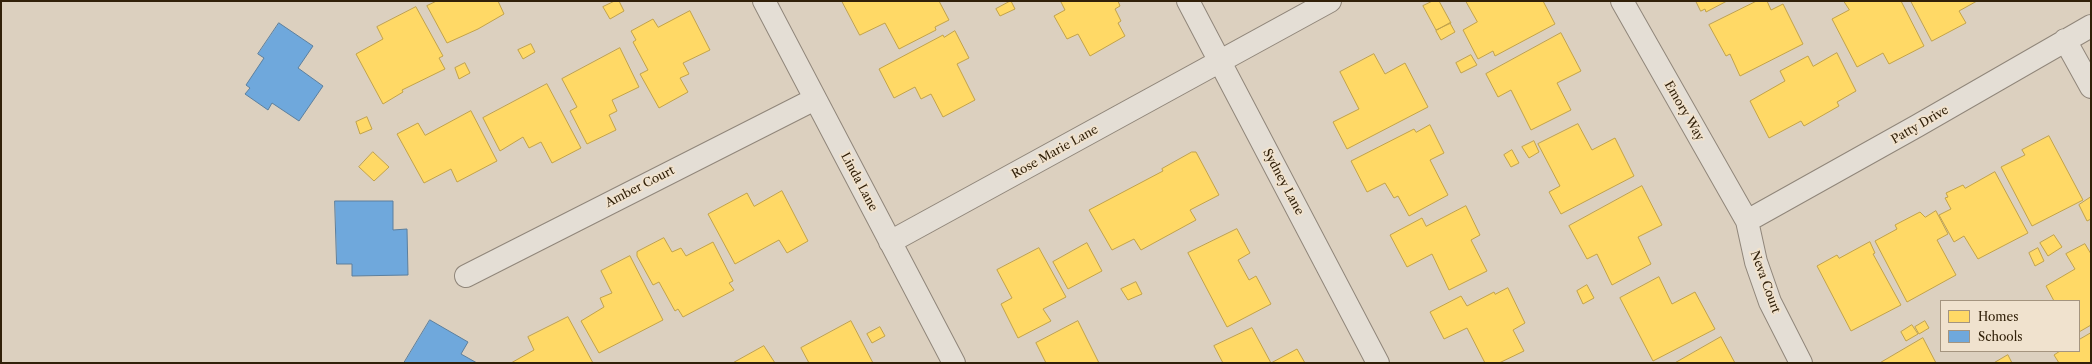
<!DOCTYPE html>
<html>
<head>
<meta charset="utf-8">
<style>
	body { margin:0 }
	#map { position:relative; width:2092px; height:364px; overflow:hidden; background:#dcd0bf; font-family:"Libre Caslon Text",serif }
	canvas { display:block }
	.frame { position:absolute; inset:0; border:2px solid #312009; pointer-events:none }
	.legend { position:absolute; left:1940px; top:300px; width:140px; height:52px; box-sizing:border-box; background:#f0e2ce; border:1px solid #a4947f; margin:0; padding:5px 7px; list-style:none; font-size:12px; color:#312009 }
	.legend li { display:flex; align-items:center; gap:8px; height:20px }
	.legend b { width:20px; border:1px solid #a4947f }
</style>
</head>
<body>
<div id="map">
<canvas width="2092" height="364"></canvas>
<div class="frame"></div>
<ul class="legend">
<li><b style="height:11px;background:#ffd966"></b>Homes</li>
<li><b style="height:11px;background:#6fa8dc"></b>Schools</li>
</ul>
</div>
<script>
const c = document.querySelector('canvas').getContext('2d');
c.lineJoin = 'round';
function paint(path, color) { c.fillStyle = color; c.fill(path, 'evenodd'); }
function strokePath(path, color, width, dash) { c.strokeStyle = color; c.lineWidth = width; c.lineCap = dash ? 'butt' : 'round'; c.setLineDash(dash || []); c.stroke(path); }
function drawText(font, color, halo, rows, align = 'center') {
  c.font = font + ' "Libre Caslon Text",serif'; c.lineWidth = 4; c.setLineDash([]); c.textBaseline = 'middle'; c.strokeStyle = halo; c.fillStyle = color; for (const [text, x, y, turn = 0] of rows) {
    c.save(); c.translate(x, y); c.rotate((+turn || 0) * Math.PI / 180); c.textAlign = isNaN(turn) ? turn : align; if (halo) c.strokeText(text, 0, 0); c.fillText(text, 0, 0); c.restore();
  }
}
const homes = new Path2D(`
	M437,1H498L504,14L478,29L447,43L427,6Z
	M615,1H619L624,11L610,19L603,7Z
	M842,1H939L949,20L935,27L936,30L899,49L885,23L860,35Z
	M1011,1L1015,9L1000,16L996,9Z
	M1062,1H1118L1120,6L1115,9L1121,21L1118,23L1125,36L1090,56L1078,34L1067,39L1054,16L1065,10L1061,2Z
	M1433,1H1439L1451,23L1436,30L1423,6Z
	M1466,1H1543L1555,24L1495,56L1493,51L1478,59L1463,30L1477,22Z
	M1696,1H1727L1706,12L1705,9L1701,11Z
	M1757,1H1767L1771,10L1783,4L1803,44L1740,76L1730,54L1726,56L1709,25Z
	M1844,1H1901L1924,46L1889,64L1883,53L1857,67L1832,19L1849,10Z
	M1911,1H1977L1959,11L1966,23L1932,41Z
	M416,7L443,56L439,58L445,69L402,90L403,92L383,104L356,54L383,39L377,27Z
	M690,11L710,50L683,63L689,74L680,78L688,92L659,108L640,74L648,70L633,42L636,40L631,31L653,19L658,27Z
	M1450,23L1455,32L1441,40L1436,31Z
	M955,31L969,58L957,64L975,100L943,117L931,94L921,99L915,87L894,98L879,69L943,35L944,37Z
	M1561,33L1581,71L1557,83L1571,110L1531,130L1511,90L1498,97L1486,74Z
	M531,44L535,52L523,59L518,50Z
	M620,48L639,87L612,100L617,111L609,115L616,130L587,144L570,111L577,107L562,79Z
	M1837,53L1856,91L1837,102L1839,106L1804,126L1801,121L1769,138L1750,101L1785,81L1780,71L1808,56L1813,66Z
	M1374,54L1385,74L1405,63L1428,107L1347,149L1333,122L1359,109L1340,72Z
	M1471,55L1477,65L1461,73L1456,63Z
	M465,63L470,73L459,79L455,68Z
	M547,84L581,148L552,163L541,142L529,148L523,137L500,151L483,118Z
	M471,111L497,161L457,182L451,169L424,183L397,134L418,123L425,135Z
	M367,117L372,129L360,134L356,122Z
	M1578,124L1592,150L1615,138L1634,176L1561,214L1549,192L1560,186L1538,144Z
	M1430,125L1444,153L1430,160L1448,195L1409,216L1398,196L1394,198L1385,183L1367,192L1351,161L1414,129L1416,132Z
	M2049,136L2083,200L2032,226L2001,167L2025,155L2022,150Z
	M1534,141L1539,152L1529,158L1522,147Z
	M1512,150L1519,163L1511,167L1504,155Z
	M373,152L389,167L374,181L359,167Z
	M1192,152H1196L1219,195L1190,210L1196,220L1141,250L1134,239L1112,250L1089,210L1163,171L1162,169Z
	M1995,172L2028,233L1978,259L1964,236L1954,242L1939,215L1951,209L1945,198L1948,197L1946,193L1963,185L1965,188Z
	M1642,186L1662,225L1638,237L1651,264L1612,285L1597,254L1587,259L1569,226Z
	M782,191L808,241L787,253L779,240L735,264L708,214L747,193L754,206Z
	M2091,197V219L2087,221L2079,205Z
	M1466,206L1480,235L1471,240L1487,271L1449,290L1432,254L1407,267L1390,235L1422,218L1426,226Z
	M1936,211L1948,234L1937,240L1956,275L1907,302L1875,241L1897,229L1895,225L1920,212L1925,217Z
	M1237,229L1250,253L1238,260L1249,280L1256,276L1271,304L1227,327L1188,253Z
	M2054,235L2062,247L2048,256L2040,243Z
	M664,238L672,252L681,248L686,256L713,242L733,281L729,283L734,290L683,317L678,309L675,311L659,282L653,285L637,256V252Z
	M1870,242L1875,253L1873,254L1901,305L1851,331L1817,266L1837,255L1839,258Z
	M1087,243L1102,271L1068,289L1053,262Z
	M2085,244L2091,254V325L2079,332V301H2054L2046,286L2075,269L2066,254Z
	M1039,248L1066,297L1043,309L1051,321L1018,338L1001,304L1012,298L997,270Z
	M2038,248L2044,261L2035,266L2029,253Z
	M630,256L663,320L599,353L581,321L604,307L600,298L612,293L601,271Z
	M1659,277L1672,304L1695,292L1715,329L1653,361L1620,298Z
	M1136,282L1142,294L1128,300L1121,289Z
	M1587,285L1594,298L1583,304L1577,291Z
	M1508,288L1525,323L1513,330L1524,351L1499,363H1485L1467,328L1444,339L1430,312L1461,296L1467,306L1494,292L1495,294Z
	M568,317L593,363H511L534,350L528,337Z
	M851,321L873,363H809L801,348Z
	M1078,321L1099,363H1046L1036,343Z
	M1925,321L1929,328L1919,334L1915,327Z
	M1912,325L1918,334L1906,341L1901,332Z
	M880,327L885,336L872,343L867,334Z
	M1252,328L1271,363L1297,349L1305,363H1223L1214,346Z
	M2091,333V363H2059L2054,355L2060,351H2079V340Z
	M1721,337L1735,363H1675Z
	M1923,338L1936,363H1880Z
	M764,346L775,363H733Z
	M2008,355L2012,363H1994Z`);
paint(homes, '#ffd966');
strokePath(homes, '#c1a24a', 1);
const schools = new Path2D(`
	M279,23L313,46L298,68L323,86L299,121L272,103L268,110L245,94L250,88L246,85L264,58L258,54Z
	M335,201H393V230L407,229L408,275L352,276V264H337Z
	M430,320L468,342L461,354L477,363H404Z`);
paint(schools, '#6fa8dc');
strokePath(schools, '#5c7f9d', 1);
const minor = new Path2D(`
	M764,1L954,363
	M1188,1L1378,363
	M1622,1L1747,221L1756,262L1770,302L1801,363
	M2065,40L2091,87
	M1747,221L1917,126L2091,26
	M890,242L1330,1
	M466,276L815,99`);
strokePath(minor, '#90867a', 24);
strokePath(minor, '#e4ded5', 22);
drawText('12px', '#312009', '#f0e2ce', [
	["Emory Way",1684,111,60],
	["Patty Drive",1920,125,-30],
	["Rose Marie Lane",1055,152,-29],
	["Linda Lane",859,182,62],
	["Sydney Lane",1283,182,62],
	["Amber Court",640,187,-27],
	["Neva Court",1765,282,70]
]);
</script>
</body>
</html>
